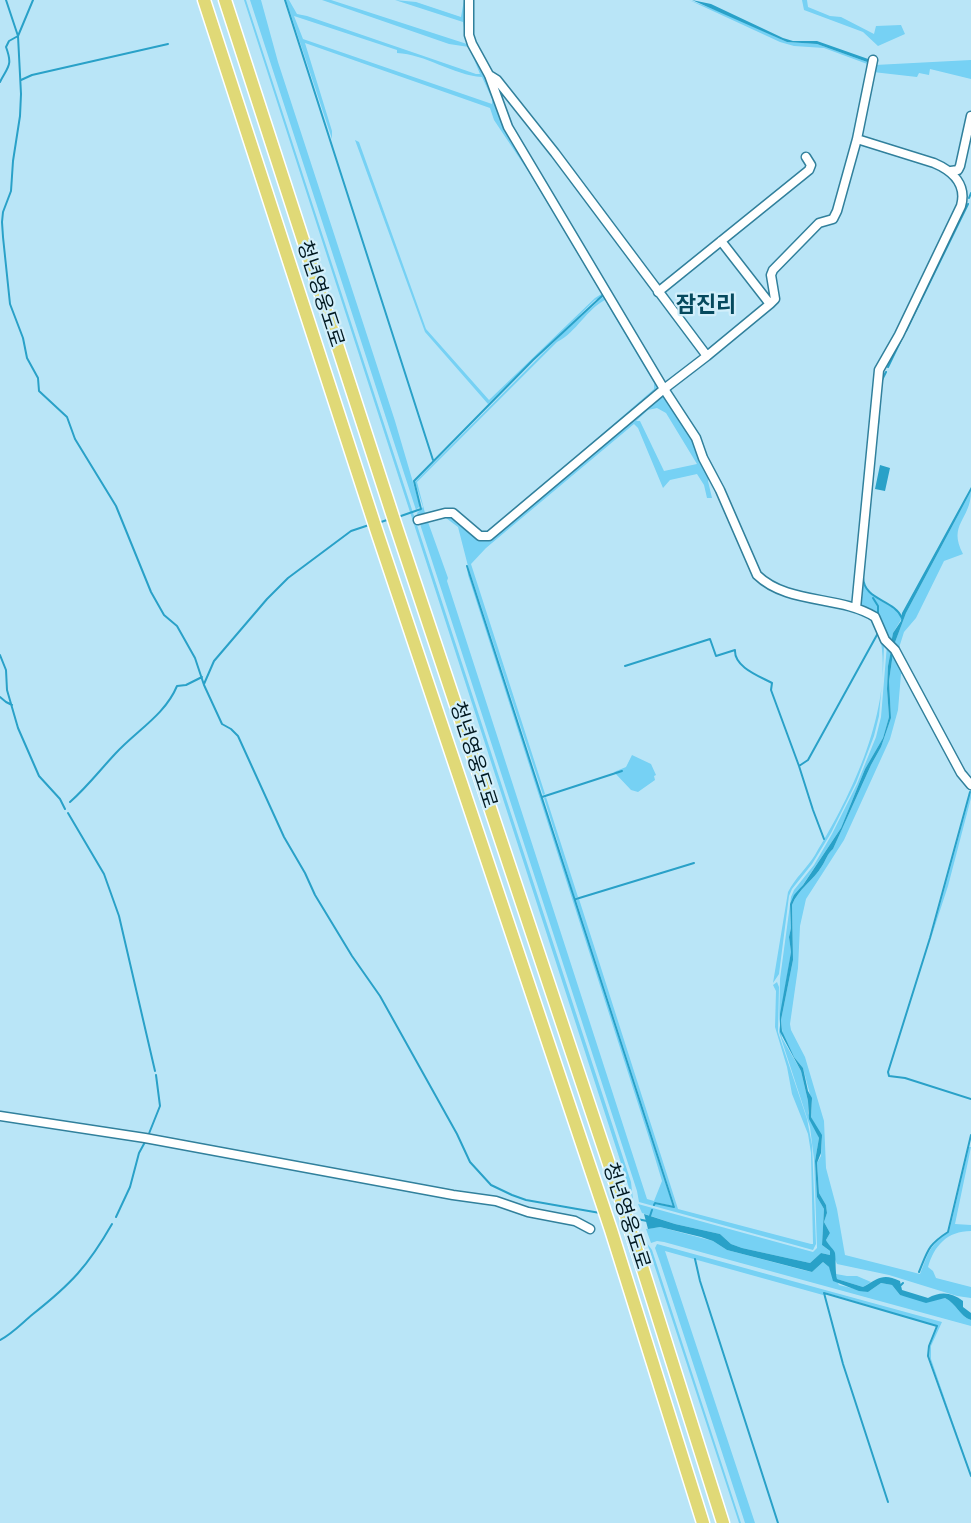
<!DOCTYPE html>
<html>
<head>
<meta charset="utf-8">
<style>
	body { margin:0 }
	canvas { display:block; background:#b9e5f7 }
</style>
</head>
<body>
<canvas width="971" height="1523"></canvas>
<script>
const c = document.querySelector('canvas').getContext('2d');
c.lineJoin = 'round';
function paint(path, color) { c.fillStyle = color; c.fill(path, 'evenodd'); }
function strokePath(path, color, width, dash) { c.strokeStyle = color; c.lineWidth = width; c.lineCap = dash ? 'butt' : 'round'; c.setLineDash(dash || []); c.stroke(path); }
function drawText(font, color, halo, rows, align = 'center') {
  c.font = font + ' "Zilla Slab","Noto Sans KR",serif'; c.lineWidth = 4.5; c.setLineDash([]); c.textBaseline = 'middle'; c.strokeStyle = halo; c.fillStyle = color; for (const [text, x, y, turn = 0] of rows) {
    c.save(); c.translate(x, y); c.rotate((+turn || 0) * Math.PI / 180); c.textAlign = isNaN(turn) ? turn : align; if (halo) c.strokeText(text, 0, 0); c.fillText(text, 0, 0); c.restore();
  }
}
paint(new Path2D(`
	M244,0H246L631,1182L633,1200Z
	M250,0H261L278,62L395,421L420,506L416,510Z
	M286,0H289L297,14L307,16L476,74H480L469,47L449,44L322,0H331L467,44L463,22L395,0L416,2L461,17L464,0H467V29L495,97L601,289L600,291L530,174L494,120L490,108L305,43L332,131V139ZM294,16L397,50V53C425,54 453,75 482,77L492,99V104L303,39Z
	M689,0L724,13L787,42L817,44L870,63V65L824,48L794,46L780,42Z
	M802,0H807L808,7L830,16L841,17L874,34L876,26L901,25L905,34L878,46L863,32L804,10Z
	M971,60V79L930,69L929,75L919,73L917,77L873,72L875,65Z
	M355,140L359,142L426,329L489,400L595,298L603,293L658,385L657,392L654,396L490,533C473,536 465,517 450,511L419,519L417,513L423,507L415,482L562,334L603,297L595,300L488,404L425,332ZM607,299V304L654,383V389L490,531H479C457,512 456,507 425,513L417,482L557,342C577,332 586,309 607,299Z
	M884,371L879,387L880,404L862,580C870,604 892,599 902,618L893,633L891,643L877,616L857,606L878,398L881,374Z
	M662,395C685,411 699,450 710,475L708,481L712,498H707L704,485L697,474L670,480L663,488L638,428L634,424L486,548L471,564L545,794L543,795L468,566L458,527L446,518L428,522L448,578L447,581L647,1199L654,1201L662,1181L649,1138L468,575L467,566L673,1206L655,1202L653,1206L655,1203L675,1207L576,900L579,899L678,1209L811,1244H813L811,1153L808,1134L792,1094L787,1067L775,1027L776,991L773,985L777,982L779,987L778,1032L807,1119L812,1145L816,1244L813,1250L639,1202L637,1191L419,521L450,515L483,540ZM657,408L666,413L697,464L664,471L640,421H636L648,410Z
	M971,491C971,520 947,524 963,554L944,561L916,618L904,632L898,651L894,645L906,613Z
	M880,636L884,647L883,670L879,716L874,736L856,783L831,833L812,864L792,889L789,896L779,974L773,983L788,892C795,878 807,868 815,855C852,795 894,708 880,636Z
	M887,645L891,650L888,666L887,689L889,717L883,738L865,769L841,828L790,904L791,928L789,937L791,952L779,1025L782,1038L801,1071L808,1101V1113L819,1138L815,1161L817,1197L824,1209L822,1245L831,1252L830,1255L821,1253L810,1263L742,1248L731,1244L720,1234L675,1224L642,1213L638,1204L813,1252L817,1248L814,1159L810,1127L779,1032L780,979L791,897L794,890L814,865L832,834L857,784L876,737L881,717Z
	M893,653L959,774L971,789V798L948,886L931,938L971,792L957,775L903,674H901L898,710L890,739L844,840L806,899L800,926L798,968L790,1024L791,1030L805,1057L824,1121L826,1168L837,1209L845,1255L920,1274C929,1251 929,1246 949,1232L969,1147H971L955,1224L971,1225V1231C947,1231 934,1246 928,1267L933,1271L936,1278L971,1287V1298L957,1296L889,1275L837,1264L826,1240L830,1233L824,1222L827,1213L826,1205L819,1193L817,1163L821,1156L822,1139L811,1117L812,1102L803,1068L794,1057L783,1037L781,1020L793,960L792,905C798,889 814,880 822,866C826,860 827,854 833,849L871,765L881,747L891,718L889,681Z
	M632,755L651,764L656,775L654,776L655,780L638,792L631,790L614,772L626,767Z
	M546,797L578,897L575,898L544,798Z
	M660,1227L713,1241L727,1250L803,1270L812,1272L823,1262L829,1267L839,1285L868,1292L881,1283L892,1285L900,1295L930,1300L945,1298C957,1304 959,1316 971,1320V1326L664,1242L657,1241L651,1243L646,1229Z
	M647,1243L652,1250L741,1523H739Z
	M657,1244L942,1322L931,1346V1359L971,1475L929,1356L930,1346L937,1326L824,1292L823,1295L665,1251L755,1523H745L660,1262L655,1248Z
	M836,1274L847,1276H857L871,1282L863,1287L837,1279Z`), '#76d1f4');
paint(new Path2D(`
	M692,0L711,4L783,38L793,41H817L871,60L870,63L817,44L787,42Z
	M880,465L890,468L885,491L875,489Z
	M971,487V491L906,613L894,645L891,643L893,633L901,621L902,613Z
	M891,650L893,653L889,681L891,718L881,747L871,765L833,849C827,854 826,860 822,866C814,880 798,889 792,905L793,960L781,1020L782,1031L794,1057L803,1068L808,1091L812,1098L811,1117L822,1135L821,1153L817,1163L819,1193L826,1205L827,1213L824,1222L830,1233L826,1240C828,1245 834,1249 835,1253C836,1261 835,1270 837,1279L863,1287C879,1278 883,1273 900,1281L902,1290L928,1298C940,1291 952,1292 963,1301V1307L971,1313V1320C959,1316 957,1304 945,1298L926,1303L900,1295L892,1285L881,1283L868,1292L859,1291L833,1281L829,1267L823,1262L812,1272L727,1250L713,1241L701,1237L660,1227L648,1229L644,1214L675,1224L720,1234L731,1244L742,1248L810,1263L821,1253L830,1255V1251L822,1245L824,1209L817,1197L815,1161L819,1138L809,1119L808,1101L801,1071L780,1032V1014L791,952L789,937L791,928L790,904L794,895L803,885L841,828L865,769L883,738L889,717L887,689L888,666Z`), '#29a1c8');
strokePath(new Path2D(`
	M6,0L18,36L21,94L20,116L13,161L11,191L3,212L2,222L3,237L10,304L23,338L27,358L38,378L39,391L67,417L75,439L116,506L151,592L164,615L177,626L195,658L204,685L222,724L231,729L238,736L284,837L305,873L315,895L352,956L380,996L457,1134L470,1162L491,1185L512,1195L526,1200L600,1213
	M285,0L433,460
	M21,80L32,75L168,44
	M0,82C8,66 13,66 6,47L9,41L18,36L33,0
	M969,198L971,193
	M906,331L968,204
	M888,367L903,336
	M882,380L886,372
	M878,425L880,398
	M398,517L421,509L414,481L533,360L602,296
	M378,523L390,519
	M467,566L674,1207L655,1203L654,1205
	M863,577C864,601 894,599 902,618
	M873,598L878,606V615
	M0,655L6,670L7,690L18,728L39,776L60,799L65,809
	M625,666L710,639L716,656L735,650C734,667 759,676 772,683L771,690L799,766
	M204,684L214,661L267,599L288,578L351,531L369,525
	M0,697L6,702L12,705
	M970,792L930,938L888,1072L889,1076L905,1078L971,1099
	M542,797L622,771
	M70,802C87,787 100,770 115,754C136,731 165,715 177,686L186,685L202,677
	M68,813L104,874L119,916L155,1071
	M824,839L813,810L799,766L808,760L878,633
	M576,899L694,863
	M148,1136L160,1106L156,1075
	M650,1216L652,1210
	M116,1217L130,1187L139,1153L145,1142
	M632,1218L647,1221
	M695,1259L700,1281L778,1523
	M919,1272C928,1250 928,1245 948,1232L971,1135
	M901,1285L903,1283
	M0,1340C12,1334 22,1323 33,1314C71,1284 88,1266 112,1224
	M888,1502L843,1364L824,1293L937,1326L929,1346L928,1356L971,1476`), '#29a1c8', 2);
const minor = new Path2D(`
	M489,75L497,80L555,153L707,356L664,389L696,438L703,458L720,490L757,575C788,605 840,595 875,617L885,640L895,650L961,773L971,785
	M951,171L958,170L960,166L971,116
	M658,292L809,170L811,165L806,157
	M770,304L775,299L771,275L773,270L819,223L833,219L837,211L857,139L873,60
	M707,356L770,304L721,241
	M418,520L445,513H453L480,536H489L664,389L508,127L489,75L472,44L469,35V0
	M856,608L879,370L899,335L961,206C967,185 953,171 934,163L857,139
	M0,1116L145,1138L453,1195L496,1201L528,1212L575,1221L590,1229`);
const highway = new Path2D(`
	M204,0L377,532L611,1230L703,1523
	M225,0L396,526L621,1200L723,1523`);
strokePath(minor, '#31809c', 11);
strokePath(highway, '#fff', 15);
strokePath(minor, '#fff', 8);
strokePath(highway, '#e0d977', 12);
drawText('20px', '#021921', '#d2effb', [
	["청년영웅도로",320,294,72],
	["청년영웅도로",473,755,72],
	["청년영웅도로",626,1216,72]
]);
drawText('bold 22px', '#05495d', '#d2effb', [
	["잠진리",706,306]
]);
</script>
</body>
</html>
